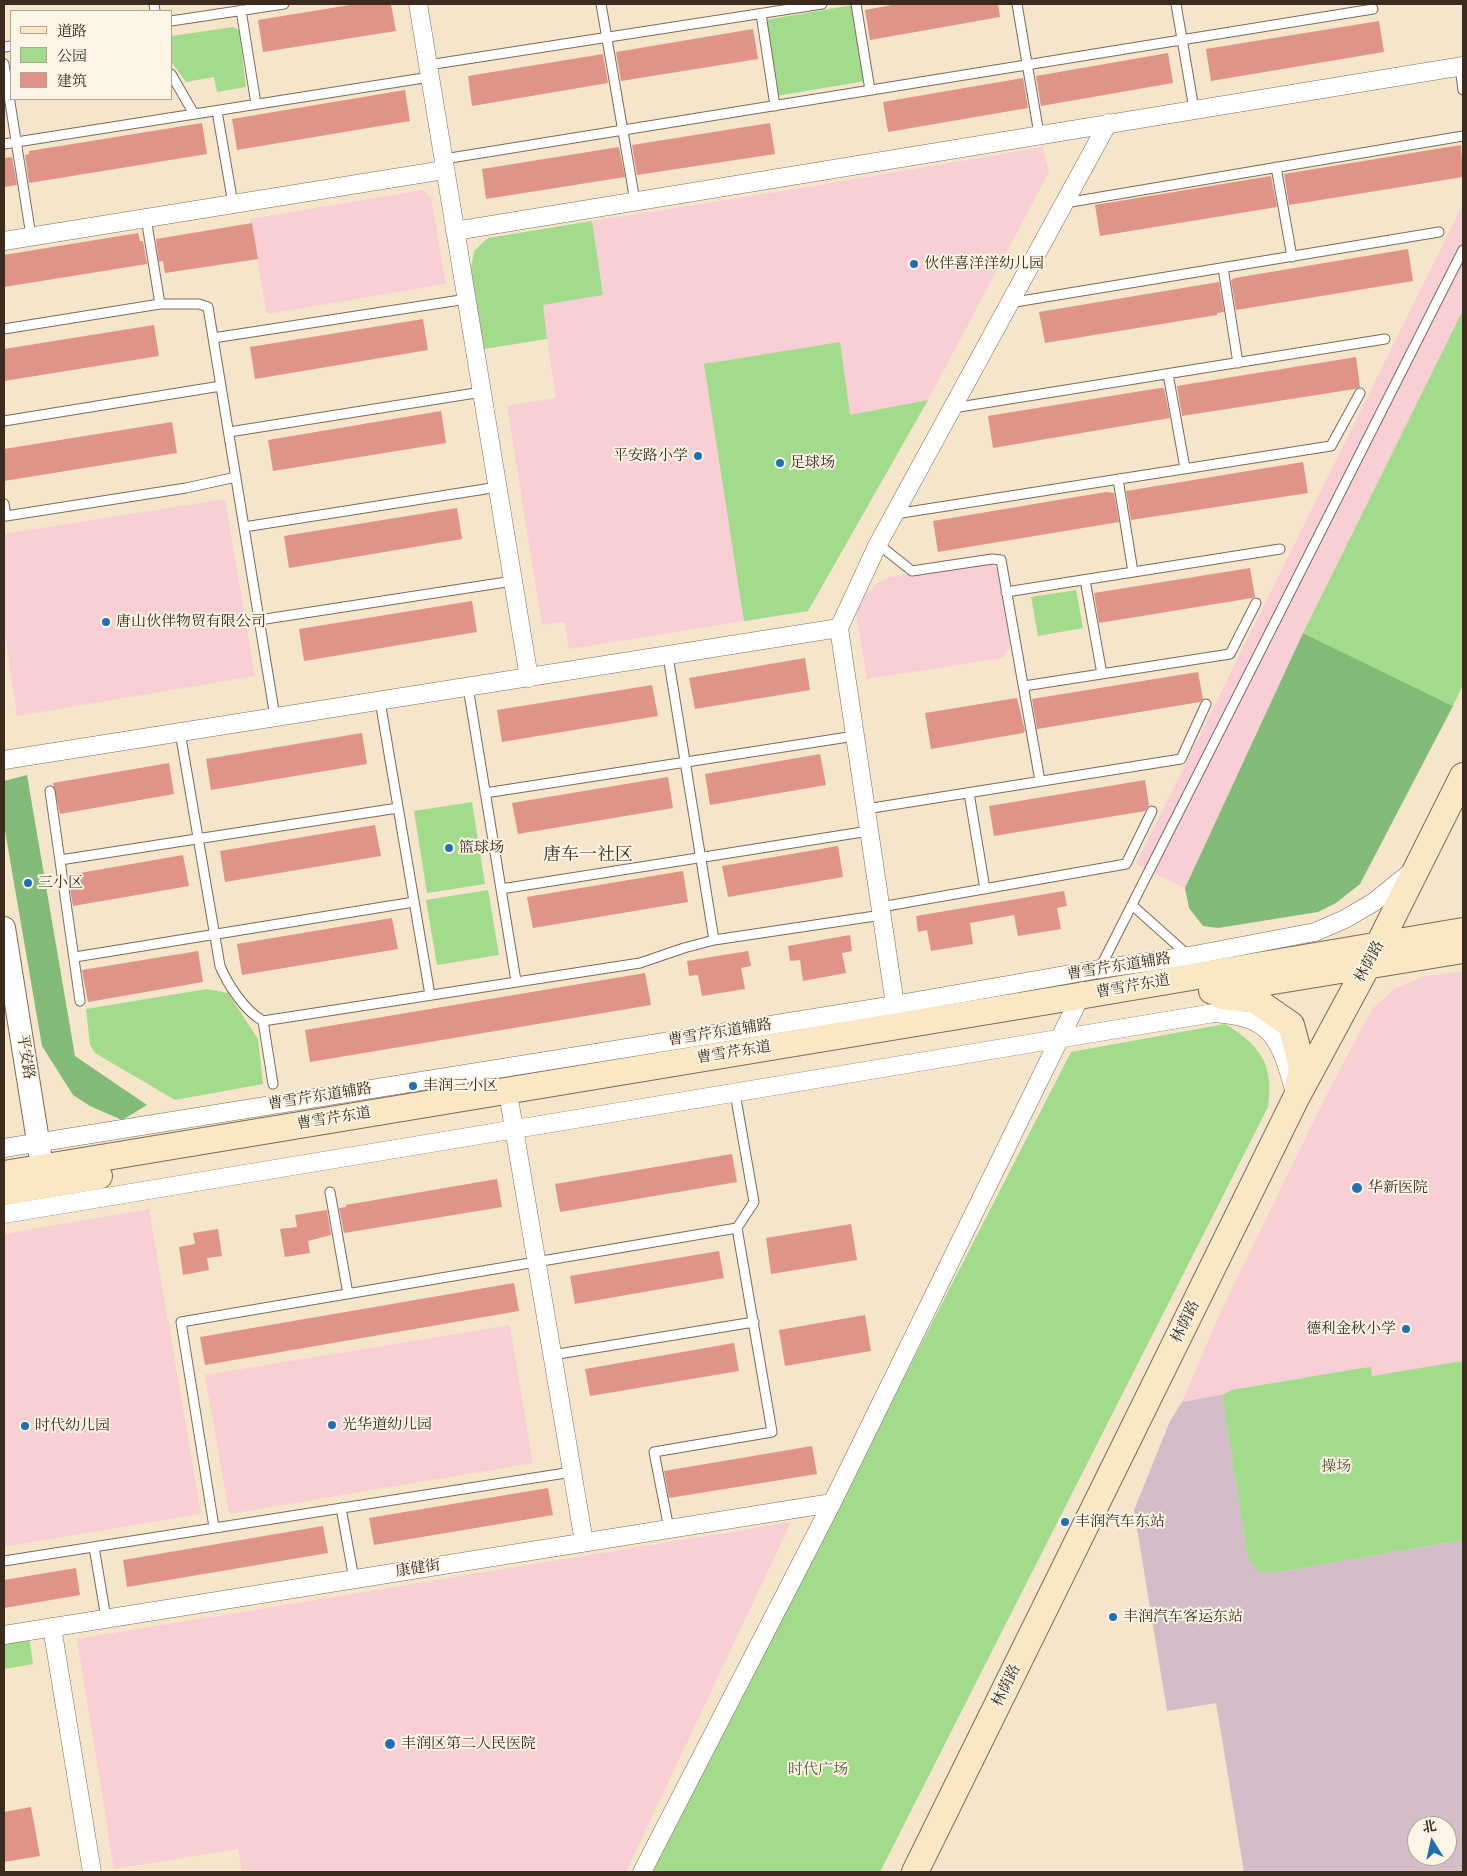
<!DOCTYPE html>
<html>
<head>
<meta charset="utf-8">
<style>
	body { margin:0 }
	#map { position:relative; width:1467px; height:1876px; overflow:hidden; background:#f5e5cb; font-family:"Libre Bodoni","Noto Serif SC",serif }
	canvas { display:block }
	.frame { position:absolute; inset:0; border:5px solid #3b2a1e; pointer-events:none }
	.legend { position:absolute; left:10px; top:10px; width:162px; height:90px; box-sizing:border-box; background:#fcf5e5; border:1px solid #afa495; margin:0; padding:6px 9px; list-style:none; font-size:15px; color:#3b2a1e }
	.legend li { display:flex; align-items:center; gap:10px; height:25px }
	.legend b { width:25px; border:1px solid #afa495 }
	.north { position:absolute; left:1407px; top:1816px; width:50px; height:50px; box-sizing:border-box; background:#fcf5e5; border:1px solid #afa495; border-radius:50%; rotate:350deg; font-size:14px; font-weight:700; line-height:20px; text-align:center; color:#3b2a1e }
	.north::after { content:''; display:block; margin:auto; width:18px; height:22px; background:#1f6fb2; clip-path:polygon(50% 0,100% 100%,50% 72%,0 100%) }
</style>
</head>
<body>
<div id="map">
<canvas width="1467" height="1876"></canvas>
<div class="frame"></div>
<ul class="legend">
<li><b style="height:6px;background:#fae7c3"></b>道路</li>
<li><b style="height:14px;background:#a3db8c"></b>公园</li>
<li><b style="height:14px;background:#e09387"></b>建筑</li>
</ul>
<div class="north">北</div>
</div>
<script>
const c = document.querySelector('canvas').getContext('2d');
c.lineJoin = 'round';
function paint(path, color) { c.fillStyle = color; c.fill(path, 'evenodd'); }
function strokePath(path, color, width, dash) { c.strokeStyle = color; c.lineWidth = width; c.lineCap = dash ? 'butt' : 'round'; c.setLineDash(dash || []); c.stroke(path); }
function drawText(font, color, halo, rows, align = 'center') {
  c.font = font + ' "Libre Bodoni","Noto Serif SC",serif'; c.lineWidth = 4; c.setLineDash([]); c.textBaseline = 'middle'; c.strokeStyle = halo; c.fillStyle = color; for (const [text, x, y, turn = 0] of rows) {
    c.save(); c.translate(x, y); c.rotate((+turn || 0) * Math.PI / 180); c.textAlign = isNaN(turn) ? turn : align; if (halo) c.strokeText(text, 0, 0); c.fillText(text, 0, 0); c.restore();
  }
}
paint(new Path2D(`
	M1043,147L1049,172L928,400L852,415L808,611L569,649L565,622L542,625L507,406L556,398L542,304L603,295L592,221L814,186Z
	M422,190L431,197L446,284L267,314L250,219Z
	M1463,204V310L1303,633L1185,888L1136,864Z
	M225,499L255,676L17,716L4,628V534Z
	M991,564L998,570L1010,646L1002,658L867,679L856,614L862,598L875,585L889,577Z
	M1463,971V1540L1248,1558L1222,1396L1182,1402L1221,1311L1324,1100L1372,1009L1395,989L1422,977Z
	M149,1209L201,1514L4,1547V1234Z
	M510,1325L533,1463L229,1514L205,1375Z
	M791,1522L626,1872H242L238,1849L114,1869L77,1639Z`), '#f7cfd4');
paint(new Path2D(`
	M1222,1395L1248,1558L1280,1572L1463,1540V1872H1244L1216,1703L1167,1711L1134,1510L1170,1421L1182,1402ZM1417,1826H1447V1856H1417Z`), '#d2bdc8');
paint(new Path2D(`
	M853,5L865,81L777,96L765,20Z
	M233,27L239,30L246,87L217,92L214,77L186,82L172,63V36Z
	M592,221L603,295L543,305L547,339L484,349L471,269L474,251L488,238Z
	M1463,310V685L1453,706L1303,633Z
	M840,342L850,415L928,400L808,611L744,621L704,364Z
	M1076,590L1083,628L1038,636L1031,597Z
	M472,802L485,884L427,893L414,811Z
	M488,890L499,955L437,965L426,900Z
	M207,989L228,993L258,1039L263,1084L175,1100L95,1053L90,1045L86,1009Z
	M1225,1024C1261,1046 1274,1064 1268,1107L880,1872H650L1071,1052Z
	M1463,1361V1540L1280,1572H1259L1248,1558L1222,1395L1232,1390L1356,1369L1371,1367L1372,1376Z
	M29,1636L33,1664L4,1669V1640Z`), '#a3db8c');
paint(new Path2D(`
	M1303,633L1453,706L1360,884L1336,903L1318,912L1218,928L1203,926L1189,908L1185,888Z
	M27,775L75,1056L147,1105L122,1120L90,1106L73,1095L42,1046L4,825V781Z`), '#82bb78');
paint(new Path2D(`
	M356,4H391L396,31L263,52L258,20Z
	M897,4H998L1000,17L870,40L865,10Z
	M1379,21L1384,52L1211,81L1206,49Z
	M753,29L758,59L621,81L616,52Z
	M1168,53L1173,83L1041,106L1036,76Z
	M603,54L608,83L472,106L468,76Z
	M1023,78L1028,108L888,132L883,102Z
	M405,90L410,121L237,150L232,119Z
	M202,123L207,154L29,183L25,155L29,154V151Z
	M770,123L775,154L637,175L632,145Z
	M1461,145L1463,177L1289,205L1284,174Z
	M619,147L625,177L486,199L482,169Z
	M12,157L17,185L4,187V158Z
	M1271,176L1277,207L1100,236L1095,205Z
	M252,223L258,259L165,273L163,261L159,262L156,239Z
	M138,233L140,241H143L147,264L4,287V255Z
	M1408,249L1413,281L1236,310L1231,280L1235,278Z
	M1219,282L1224,312L1217,313V315L1045,343L1039,312Z
	M423,319L428,350L255,379L250,347Z
	M154,325L159,356L4,381V349Z
	M1356,357L1360,387L1355,389L1182,416L1177,386Z
	M1160,388H1164L1170,418L993,448L988,416Z
	M441,411L446,443L273,471L268,440Z
	M172,422L177,453L4,481V449Z
	M1303,462L1308,493L1131,520L1126,491Z
	M1106,492L1114,493L1119,522L938,552L933,521Z
	M457,508L462,539L289,568L284,536Z
	M1250,568L1255,597L1252,598L1099,623L1094,593Z
	M472,601L477,632L304,661L299,629Z
	M805,658L810,690L695,709L689,678Z
	M1198,672L1203,699L1200,702L1037,729L1032,699Z
	M652,685L658,716L502,742L497,710Z
	M1017,698L1025,731L1023,733L931,749L925,713Z
	M362,733L367,764L211,790L206,759Z
	M820,754L826,785L710,805L705,774Z
	M169,763L174,794L60,814L53,783Z
	M668,777L673,808L518,834L512,803Z
	M1145,780L1149,805L1145,811L994,836L989,806Z
	M375,825L381,856L225,882L220,851Z
	M838,846L843,877L728,897L722,866Z
	M183,855L189,886L73,906L68,875Z
	M683,871L688,902L533,928L527,897Z
	M1064,891L1067,906L1057,908L1061,929L1018,936L1014,915L970,923L973,944L931,951L927,930L918,932L916,916Z
	M392,918L398,949L242,975L237,944Z
	M850,935L852,951L842,953L846,973L803,981L800,960L790,961L788,946Z
	M198,951L203,982L88,1002L82,970Z
	M748,951L751,966L741,968L745,989L702,996L698,975L689,976L687,961Z
	M645,973L651,1005L310,1062L305,1030Z
	M732,1154L737,1182L560,1212L555,1184Z
	M497,1179L502,1207L344,1233L339,1208L346,1207V1205Z
	M327,1210L331,1235L308,1241L310,1253L285,1257L280,1229L297,1227L295,1215Z
	M851,1224L857,1260L771,1274L766,1238Z
	M218,1229L222,1256L207,1258L209,1270L183,1275L179,1247L195,1244L193,1233Z
	M719,1251L724,1278L575,1304L570,1276Z
	M514,1283L519,1311L205,1365L200,1337Z
	M865,1315L871,1351L785,1366L779,1330Z
	M734,1343L739,1371L590,1396L585,1369Z
	M812,1446L817,1474L669,1498L664,1471Z
	M548,1488L553,1515L374,1545L369,1518Z
	M323,1526L328,1553L127,1587L123,1560Z
	M76,1568L80,1595L4,1608V1580Z
	M31,1807L40,1856L4,1862V1812Z`), '#e09387');
const service = new Path2D(`
	M154,4L155,11
	M601,4L635,201
	M856,4L870,90
	M1017,4L1039,134
	M1176,4L1194,109
	M241,10L256,104
	M761,14L775,106
	M171,21L284,4
	M4,47L11,46
	M4,64L31,236
	M428,65L822,4
	M1460,68L1463,90
	M171,74L194,114
	M217,111L233,204
	M4,144L430,77
	M444,159L1373,9
	M1276,167L1292,257
	M1065,203L1463,136
	M146,218L160,304
	M1223,268L1238,363
	M1009,303L1439,232
	M4,329L160,304H199L208,307L275,717
	M213,338L467,299
	M1168,374L1185,468
	M953,408L1385,339
	M4,421L221,386
	M229,432L482,392
	M1118,479L1133,572
	M4,504L6,516L186,488L236,477
	M895,514L1331,446L1360,393
	M244,527L498,487
	M878,544L912,571L992,559L1001,560L1040,781
	M1085,580L1102,674
	M1006,592L1280,549
	M259,620L513,581
	M668,656L714,940
	M1024,686L1230,654L1256,603
	M468,687L516,981
	M380,701L430,995
	M180,732L220,966C228,985 245,1011 263,1021L273,1084
	M50,791L80,1001
	M485,793L855,736
	M969,793L985,889
	M866,809L1181,759L1206,704
	M60,860L398,808
	M501,889L869,831
	M1132,905L1189,956
	M881,907L1126,864L1152,811
	M75,957L414,902
	M1100,968L1463,250
	M263,1021L640,963L684,948L714,940L882,915
	M330,1192L348,1294
	M552,1355L754,1322
	M341,1508L354,1579
	M214,1527L181,1322L737,1228L754,1202L735,1093
	M669,1529L654,1452L772,1432L737,1228
	M94,1547L106,1618
	M4,1561L572,1472`);
const minor = new Path2D(`
	M418,4L529,678
	M455,231L1463,66
	M4,241L444,170
	M4,760L839,628
	M895,1005L839,628L878,544L1108,123
	M510,1105L584,1542
	M4,1148L895,1005L1099,969L1189,956L1315,932L1345,919L1374,902L1411,872
	M4,1214L1214,1013C1274,1017 1280,1040 1295,1093
	M52,1627L92,1872
	M4,1635L832,1503
	M642,1872L832,1503L1083,991`);
const tertiary = new Path2D(`
	M4,928L45,1185`);
const secondary = new Path2D(`
	M1212,991L1463,950
	M1222,996L1255,1000L1291,1025L1302,1066L1298,1090
	M4,1174L1079,996L1463,931
	M4,1192L99,1176
	M915,1872L1296,1098L1379,944L1463,776`);
strokePath(service, '#7c6b5b', 11);
strokePath(minor, '#7c6b5b', 19);
strokePath(tertiary, '#7c6b5b', 24);
strokePath(secondary, '#7c6b5b', 28);
strokePath(service, '#fff', 9);
strokePath(minor, '#fff', 18);
strokePath(tertiary, '#fff', 22);
strokePath(secondary, '#fae7c3', 26);
for (const [x, y, r, color] of [
	[914,264,5,"#1f6fb2"],
	[698,456,5,"#1f6fb2"],
	[780,463,5,"#1f6fb2"],
	[106,622,5,"#1f6fb2"],
	[449,848,5,"#1f6fb2"],
	[28,883,5,"#1f6fb2"],
	[413,1086,5,"#1f6fb2"],
	[1357,1188,6,"#1f6fb2"],
	[1406,1329,5,"#1f6fb2"],
	[332,1425,5,"#1f6fb2"],
	[25,1426,5,"#1f6fb2"],
	[1065,1522,5,"#1f6fb2"],
	[1113,1617,5,"#1f6fb2"],
	[390,1744,6,"#1f6fb2"]
]) { const dot = new Path2D(); dot.arc(x, y, r, 0, 2 * Math.PI); c.fillStyle = color; c.fill(dot); strokePath(dot, '#fcf5e5', 2); }
drawText('15px', '#3b2a1e', '#fcf5e5', [
	["伙伴喜洋洋幼儿园",924,264],
	["平安路小学",688,456,"right"],
	["足球场",790,463],
	["唐山伙伴物贸有限公司",116,622],
	["篮球场",459,848],
	["三小区",38,883],
	["丰润三小区",423,1086],
	["华新医院",1368,1188],
	["德利金秋小学",1396,1329,"right"],
	["光华道幼儿园",342,1425],
	["时代幼儿园",35,1426],
	["丰润汽车东站",1075,1522],
	["丰润汽车客运东站",1123,1617],
	["丰润区第二人民医院",401,1744]
], 'left');
drawText('15px', '#3b2a1e', '#fcf5e5', [
	["林荫路",1370,962,-62],
	["曹雪芹东道辅路",1119,967,-9],
	["曹雪芹东道",1133,987,-10],
	["曹雪芹东道辅路",720,1033,-9],
	["曹雪芹东道",734,1053,-9],
	["平安路",25,1057,81],
	["曹雪芹东道辅路",320,1097,-9],
	["曹雪芹东道",334,1119,-9],
	["林荫路",1186,1322,-64],
	["康健街",418,1569,-9],
	["林荫路",1007,1686,-64]
]);
drawText('15px', '#55563a', '#fcf5e5', [
	["操场",1336,1467],
	["时代广场",818,1770]
]);
drawText('18px', '#3b2a1e', '#fcf5e5', [
	["唐车一社区",588,856]
]);
</script>
</body>
</html>
